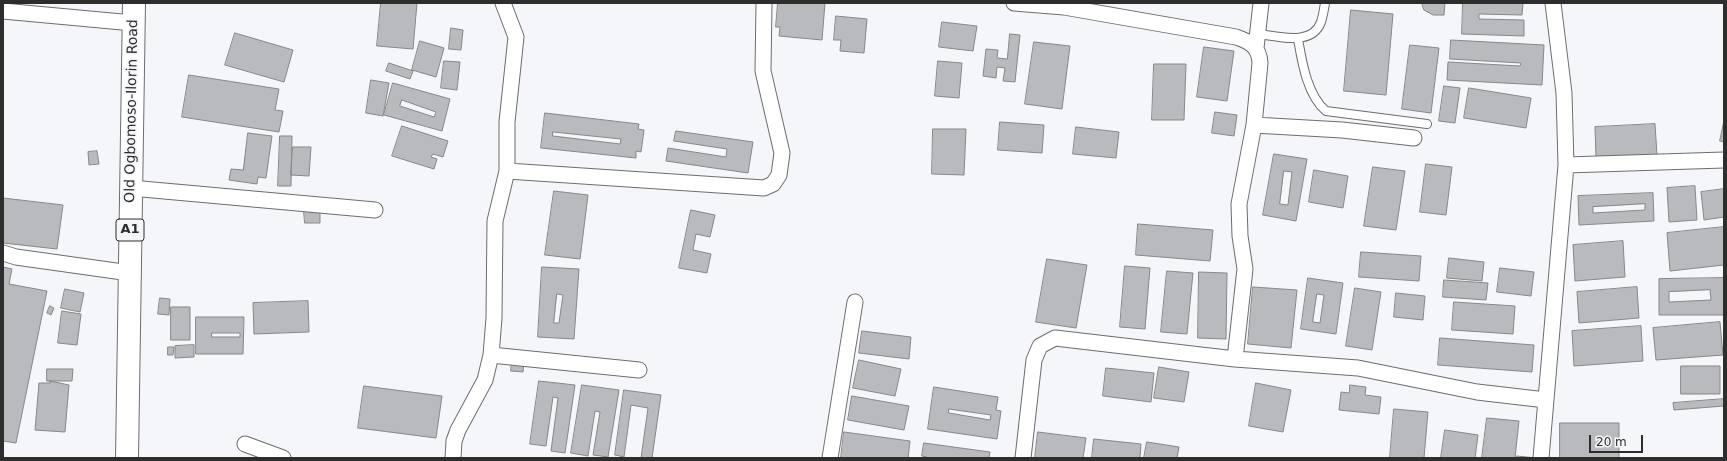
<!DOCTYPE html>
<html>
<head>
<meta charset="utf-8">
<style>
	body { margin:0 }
	#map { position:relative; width:1727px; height:461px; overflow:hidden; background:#f5f6f9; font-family:"DejaVu Sans",sans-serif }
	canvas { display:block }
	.frame { position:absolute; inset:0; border:4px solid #2d2d2e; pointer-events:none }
	.scale { position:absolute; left:1589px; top:435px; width:54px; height:18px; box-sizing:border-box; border:2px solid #2d2d2e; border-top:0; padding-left:5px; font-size:12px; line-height:14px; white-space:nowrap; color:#2d2d2e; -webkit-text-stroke:3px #f5f6f9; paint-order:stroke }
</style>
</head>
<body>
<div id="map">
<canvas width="1727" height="461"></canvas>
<div class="frame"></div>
<div class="scale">20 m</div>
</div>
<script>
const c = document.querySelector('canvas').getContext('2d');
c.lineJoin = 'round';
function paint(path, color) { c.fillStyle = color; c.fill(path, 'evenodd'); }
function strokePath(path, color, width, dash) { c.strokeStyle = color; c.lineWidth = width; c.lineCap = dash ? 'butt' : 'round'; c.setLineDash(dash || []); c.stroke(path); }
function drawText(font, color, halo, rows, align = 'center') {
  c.font = font + ' "DejaVu Sans",sans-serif'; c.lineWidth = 3.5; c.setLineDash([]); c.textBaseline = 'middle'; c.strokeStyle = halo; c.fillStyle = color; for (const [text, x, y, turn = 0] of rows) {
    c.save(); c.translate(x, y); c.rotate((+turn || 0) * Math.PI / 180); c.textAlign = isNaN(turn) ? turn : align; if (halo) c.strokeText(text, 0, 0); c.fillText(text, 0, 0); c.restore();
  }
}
const building = new Path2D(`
	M381,3H417L413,49L377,46Z
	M778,3H825L822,40L779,36L780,27H776Z
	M1422,3H1445L1444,15H1433L1424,10Z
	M1463,3H1523L1522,15L1479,14V19L1524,20V36L1462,34Z
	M1351,10L1393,14L1386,95L1344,91Z
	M836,16L867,19L864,53L840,51L841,40H834Z
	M942,22L977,26L973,51L939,47Z
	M451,28L463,30L461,50L449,49Z
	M235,33L293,50L284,82L225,65Z
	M1010,34L1020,35L1015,82L1003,81L1005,68L997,67L996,78L983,76L986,49L998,50L997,58L1007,59Z
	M1451,40L1544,45L1542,85L1447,80L1448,62L1520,66L1521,63L1450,59Z
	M420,41L444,48L436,77L412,70Z
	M1034,42L1070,46L1062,109L1025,104Z
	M1410,45L1439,48L1431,113L1402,109Z
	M1204,47L1234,51L1227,101L1197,97Z
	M444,61L460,62L457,90L441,88Z
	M938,61L962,63L959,98L935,96Z
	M389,63L413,71L410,79L386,71Z
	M1154,64H1186L1184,120H1152Z
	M189,75L279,89L275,110L283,111L279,132L182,117Z
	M371,80L389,83L383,116L366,113Z
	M393,83L450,99L442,131L384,115ZM402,100L436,112L434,117L400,106Z
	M1444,86L1460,88L1455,123L1439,121Z
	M1469,88L1531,98L1526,128L1464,118Z
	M1215,112L1237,115L1234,136L1212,133Z
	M545,113L639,124L638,129L644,130L641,152L636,151V158L541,148ZM553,132L621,139L620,144L553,136Z
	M1724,121V142L1720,141Z
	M1000,122L1044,125L1042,153L998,150Z
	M1655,124L1657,155L1596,158L1595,127Z
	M402,126L448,141L443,157L433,154L431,157L437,159L434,169L392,156Z
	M1076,127L1119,132L1116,158L1073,154Z
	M933,129H966L964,175L932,174Z
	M676,131L753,142L748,173L666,161L668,148L726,157L727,149L674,141Z
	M248,133L272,136L266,178L258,177L257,184L229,180L231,169L243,170Z
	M280,136H292L291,186H278Z
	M293,147H311L309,176L291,175Z
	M97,151L99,164L89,165L88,152Z
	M1274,154L1307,159L1296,221L1263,215ZM1284,171L1292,172L1288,205L1280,204Z
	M1426,164L1452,167L1446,215L1420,212Z
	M1373,167L1405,171L1396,230L1364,226Z
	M1314,170L1348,176L1343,208L1309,202Z
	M1695,186L1697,220L1669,222L1667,188Z
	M1724,189V217L1704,220L1701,192Z
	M554,191L588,195L580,259L545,255Z
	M1653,193L1654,221L1579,225L1578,196ZM1645,204V210L1593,213V207Z
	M3,198L63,205L57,249L3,243Z
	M691,210L715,215L710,237L696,234L693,250L711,254L707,273L679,268Z
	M304,211H320V223H305Z
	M1138,224L1213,230L1210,261L1136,255Z
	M1724,227V265L1670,271L1667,233Z
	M1623,241L1625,277L1575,281L1573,245Z
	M1361,252L1421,256L1419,281L1359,277Z
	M1449,258L1484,262L1482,281L1447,278Z
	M1047,259L1087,265L1076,328L1036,322Z
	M1125,266L1150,268L1145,329L1120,327Z
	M3,267L12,269L9,284L47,291L16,443L3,441Z
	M542,267L579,269L574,339L538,337ZM557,294L563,295L559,323H554Z
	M1500,268L1534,272L1531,296L1497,292Z
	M1167,271L1193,273L1187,334L1161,332Z
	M1199,272L1227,273L1226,339L1198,338Z
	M1308,278L1343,283L1336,334L1301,329ZM1317,294L1324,295L1320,323L1313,322Z
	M1724,278V315H1659V279ZM1710,290L1711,300L1669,302V292Z
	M1444,280L1488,283L1486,300L1443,297Z
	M1253,287L1297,290L1291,348L1248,344Z
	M1637,287L1639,318L1579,323L1577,292Z
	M1355,288L1381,292L1372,350L1346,346Z
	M65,289L84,293L80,312L61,308Z
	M1396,293L1425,296L1423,320L1394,317Z
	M160,298L170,299L169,315L158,314Z
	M308,301L309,332L254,334L253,303Z
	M1454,302L1515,306L1513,334L1452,330Z
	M50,306L54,308L51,315L47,313Z
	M171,307H190V340H171Z
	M62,311L81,314L77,345L58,343Z
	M196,317H244L243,354H196ZM212,333H240V337H212Z
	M1720,322L1723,355L1656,360L1653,328Z
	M1641,326L1643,361L1574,366L1572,331Z
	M862,331L911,337L909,359L859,353Z
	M1440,338L1534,345L1532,372L1438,365Z
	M194,345V357L175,358V346Z
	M168,347H174L173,355H168Z
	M859,360L901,369L895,396L853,388Z
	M512,361L524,362L523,372L511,371Z
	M1681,366H1720V394H1681Z
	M1159,367L1189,372L1184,402L1154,398Z
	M1106,368L1154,373L1151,402L1103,396Z
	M47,369H73L72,381H47Z
	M50,381L69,385L65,432L35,430L39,383H50Z
	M539,381L575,385L565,453L551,451L558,398L553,397L546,446L530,444Z
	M1256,383L1291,390L1283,432L1249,426Z
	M582,385L619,390L608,457L593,455L600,412L595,411L588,456L571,453Z
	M1350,385L1366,387L1365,395L1381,397L1379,414L1339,410L1341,392L1349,393Z
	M364,386L442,396L436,438L358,428Z
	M934,387L998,397L996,410L1001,411L997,439L928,429ZM949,409L991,415L990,420L949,413Z
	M624,390L661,395L652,458H641L648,408L631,405L624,457L615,455Z
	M852,396L909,406L904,430L848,420Z
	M1724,399V406L1674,410L1673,403Z
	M1394,409L1428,412L1424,458H1390Z
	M1487,418L1519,421L1515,458H1482Z
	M1560,423H1619V458H1560Z
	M1445,430L1478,435L1475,458H1441Z
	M844,432L910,441L908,458H841Z
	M1038,432L1086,438L1083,458H1035Z
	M1094,439L1141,444L1140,458H1092Z
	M1147,442L1179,447L1177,458H1144Z
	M924,443L990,452L989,458H930L922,456Z
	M1517,456L1536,458H1516Z`);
paint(building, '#b9babd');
strokePath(building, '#868789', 1);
const lane = new Path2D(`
	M1258,34C1277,36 1312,47 1321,22C1323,16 1324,9 1325,3
	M1298,39C1302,62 1307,95 1326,111L1427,124`);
const street = new Path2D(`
	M1014,3L1064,7L1236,37C1251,42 1259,47 1260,63L1254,125L1239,204L1240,236L1245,269L1235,359
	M3,11L133,23
	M1256,48L1261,3
	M1254,125L1342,130L1414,138
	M1566,165L1724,160
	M507,171L764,188L773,184L779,175L782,153L763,71L764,3
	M131,188L375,210
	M3,253L16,257L130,273
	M491,355L639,370
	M245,444L283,458
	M453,458L454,441L458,430L485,380L491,355L494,318L495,221L507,171V122L516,37L503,3
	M830,458L855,302
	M1023,458L1034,360L1040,346L1055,338L1235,359L1358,368L1477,392L1546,400
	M1541,458L1566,165L1564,93L1553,3`);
const highway = new Path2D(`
	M127,458L134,3`);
strokePath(lane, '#6c6d6f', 10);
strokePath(street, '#6c6d6f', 17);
strokePath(highway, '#6c6d6f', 24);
strokePath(lane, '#fff', 8);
strokePath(street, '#fff', 15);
strokePath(highway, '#fff', 22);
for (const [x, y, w] of [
	[130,230,28]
]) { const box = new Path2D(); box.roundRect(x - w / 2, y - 11, w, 22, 3); c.fillStyle = '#f5f6f9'; c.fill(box); strokePath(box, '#2d2d2e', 1); }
drawText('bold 13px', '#2d2d2e', null, [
	["A1",130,230]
]);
drawText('14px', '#2d2d2e', '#f5f6f9', [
	["Old Ogbomoso-Ilorin Road",132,111,-89]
]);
</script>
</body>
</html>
